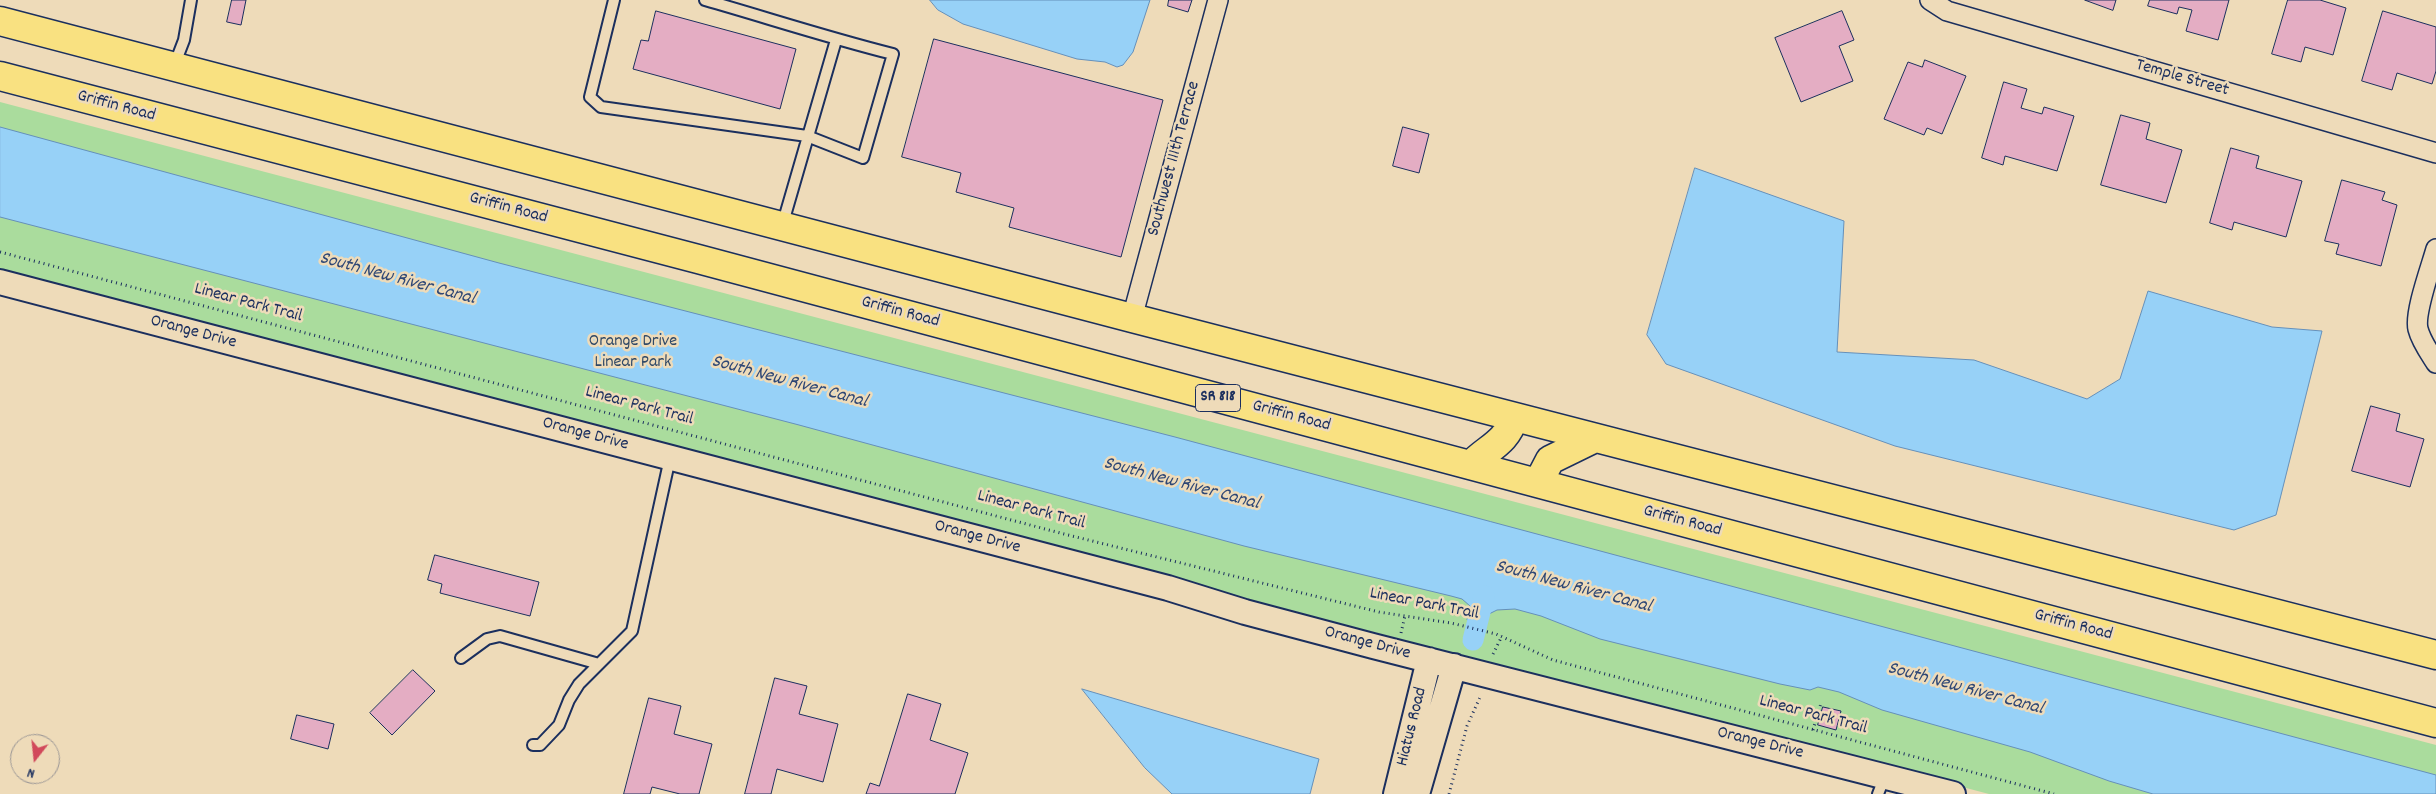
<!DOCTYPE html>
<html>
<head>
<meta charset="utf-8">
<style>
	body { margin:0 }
	#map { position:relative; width:2436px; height:794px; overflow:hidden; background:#eedbb9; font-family:Dekko,sans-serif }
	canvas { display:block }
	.north { position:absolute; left:10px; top:734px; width:50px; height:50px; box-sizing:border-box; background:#eedbb9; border:1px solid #9a9695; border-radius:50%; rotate:196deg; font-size:14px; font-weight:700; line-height:20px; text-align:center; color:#1b2f5e }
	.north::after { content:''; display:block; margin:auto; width:18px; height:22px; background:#d1495b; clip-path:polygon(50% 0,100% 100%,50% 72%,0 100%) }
</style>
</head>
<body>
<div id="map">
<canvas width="2436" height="794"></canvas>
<div class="north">N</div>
</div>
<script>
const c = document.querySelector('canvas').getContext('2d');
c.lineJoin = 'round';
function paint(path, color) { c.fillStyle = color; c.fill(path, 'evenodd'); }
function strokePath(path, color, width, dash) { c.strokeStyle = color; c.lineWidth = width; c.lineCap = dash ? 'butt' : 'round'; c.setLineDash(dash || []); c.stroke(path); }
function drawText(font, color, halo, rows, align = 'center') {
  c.font = font + ' Dekko,sans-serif'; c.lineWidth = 5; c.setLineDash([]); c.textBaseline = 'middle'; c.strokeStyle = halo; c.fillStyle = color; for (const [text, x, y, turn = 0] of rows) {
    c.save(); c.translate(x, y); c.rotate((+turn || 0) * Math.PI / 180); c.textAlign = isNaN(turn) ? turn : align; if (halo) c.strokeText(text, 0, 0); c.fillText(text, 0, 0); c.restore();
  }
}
paint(new Path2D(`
	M0,102L2436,745V794H1989L0,271Z`), '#aadc9d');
const water = new Path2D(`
	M930,0H1150L1133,52L1123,65L1117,67L1105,62L1077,59L963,24L938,10Z
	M0,127L499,263L1175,437L2436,775V794H2153L2109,781L2030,752L1882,710L1839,692L1818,687L1810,690L1780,684L1600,639L1541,616L1515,609L1497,610L1487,615L1486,625L1467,620L1470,606L1462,599L1451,596L1244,546L799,425L0,217Z
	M1695,168L1844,221L1837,352L1974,360L2087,399L2120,379L2148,291L2272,327L2322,331L2276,515L2234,530L1895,446L1666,364L1647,335Z
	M1082,689L1319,759L1310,794H1172L1145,768Z`);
paint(water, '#97d1f7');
strokePath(water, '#6590ba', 1);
strokePath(new Path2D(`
	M1473,640L1484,596`), '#97d1f7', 21);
const building = new Path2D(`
	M232,0H246L241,25L227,22Z
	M1169,0H1192L1188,12L1168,6Z
	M2085,0H2116L2113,10Z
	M2150,0H2229L2218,40L2186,31L2192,10L2179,7L2177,14L2148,6Z
	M2288,0H2320L2346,8L2333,55L2305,47L2301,62L2272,54Z
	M656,11L796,49L780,109L633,69L641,40L648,41Z
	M1842,11L1854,40L1839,46L1853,81L1801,102L1775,38Z
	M2383,11L2436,27V71L2432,84L2397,73L2392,90L2362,81Z
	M934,39L1163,100L1121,257L1009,227L1014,208L956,192L961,173L902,157Z
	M1925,60L1966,76L1942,134L1927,128L1924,135L1884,119L1908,62L1922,67Z
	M2004,82L2027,89L2021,108L2042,114L2044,107L2074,116L2057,171L2005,156L2003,165L1982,158Z
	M2121,115L2150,123L2146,139L2182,150L2166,203L2101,185Z
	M1403,127L1429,134L1419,173L1393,166Z
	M2231,148L2259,156L2256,168L2302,181L2286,237L2234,222L2232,230L2210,223Z
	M2342,180L2385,192L2382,200L2397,205L2381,266L2336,254L2339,244L2325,241Z
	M2371,406L2400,414L2396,431L2424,439L2410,487L2352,471Z
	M435,555L539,582L530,616L440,593L442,584L428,580Z
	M413,670L435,691L392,735L370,713Z
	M775,678L807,686L799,714L838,724L823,782L777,769L771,794H745Z
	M908,694L941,704L930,740L968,753L955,794H866L870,783L879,786Z
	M649,698L681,706L674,734L712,744L699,794H680L652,787L650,794H624Z
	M1823,707L1841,711L1836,730L1818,725Z
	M297,715L334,724L328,749L291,739Z`);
paint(building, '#e4adc3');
strokePath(building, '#1b2f5e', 1);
const service = new Path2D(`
	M614,0L590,97L601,107L807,136L863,158L893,54C829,38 768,18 705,0
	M174,66L184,40L191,0
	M782,226L836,40
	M461,658L487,639L500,636L599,664
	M533,745H540L559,725L569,700L579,684L632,631L670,458
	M1878,794L1885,776`);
const minor = new Path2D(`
	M1930,0L1947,11L2436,153
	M2436,249C2431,267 2414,313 2418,329C2421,341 2429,352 2436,363
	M1132,318L1218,0`);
const tertiary = new Path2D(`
	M0,282L1168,588L1245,612L1373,646L1953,794
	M1396,794L1429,660
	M1417,794L1454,666`);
const primary = new Path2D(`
	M0,21L1132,318L2436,655
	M0,76L698,259L2436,723
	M1471,465C1488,447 1506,444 1514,417
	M1538,483L1550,460L1595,438`);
strokePath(service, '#1b2f5e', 14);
strokePath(minor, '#1b2f5e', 22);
strokePath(tertiary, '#1b2f5e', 28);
strokePath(primary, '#1b2f5e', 31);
strokePath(new Path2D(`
	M0,252L1064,534L1379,612L1451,623L1496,634L1553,660L2054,794
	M1401,633L1405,616
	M1493,654L1502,636
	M1813,730L1821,703
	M1449,794L1467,726L1481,695`), '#1b2f5e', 3, [1, 4]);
strokePath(service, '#eedbb9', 10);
strokePath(minor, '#eedbb9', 19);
strokePath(tertiary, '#eedbb9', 24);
strokePath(primary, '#f9e181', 28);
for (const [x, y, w] of [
	[1218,398,45]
]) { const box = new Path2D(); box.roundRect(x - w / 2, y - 13.5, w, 27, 4); c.fillStyle = '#eedbb9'; c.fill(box); strokePath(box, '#1b2f5e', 1); }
drawText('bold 16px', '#1b2f5e', null, [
	["SR 818",1218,398]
]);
drawText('18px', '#1b2f5e', '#eedbb9', [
	["Temple Street",2182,79,16],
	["Griffin Road",116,107,15],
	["Southwest 111th Terrace",1175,159,-75],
	["Griffin Road",508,209,15],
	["Linear Park Trail",248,304,15],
	["Griffin Road",900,313,15],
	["Orange Drive",193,333,15],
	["Linear Park Trail",639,407,15],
	["Griffin Road",1291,417,15],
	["Orange Drive",585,435,15],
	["Linear Park Trail",1031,511,15],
	["Griffin Road",1682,522,15],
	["Orange Drive",977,538,15],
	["Linear Park Trail",1424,605,11],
	["Griffin Road",2073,626,15],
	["Orange Drive",1367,644,15],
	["Linear Park Trail",1813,716,15],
	["Hiatus Road",1413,727,-76],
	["Orange Drive",1760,744,14]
]);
drawText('18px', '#304967', '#eedbb9', [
	["Orange Drive",633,343],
	["Linear Park",633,364]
]);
drawText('italic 19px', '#2e4775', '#eedbb9', [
	["South New River Canal",397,280,15],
	["South New River Canal",789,383,15],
	["South New River Canal",1181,485,15],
	["South New River Canal",1573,588,15],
	["South New River Canal",1965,690,15]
]);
</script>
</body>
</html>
